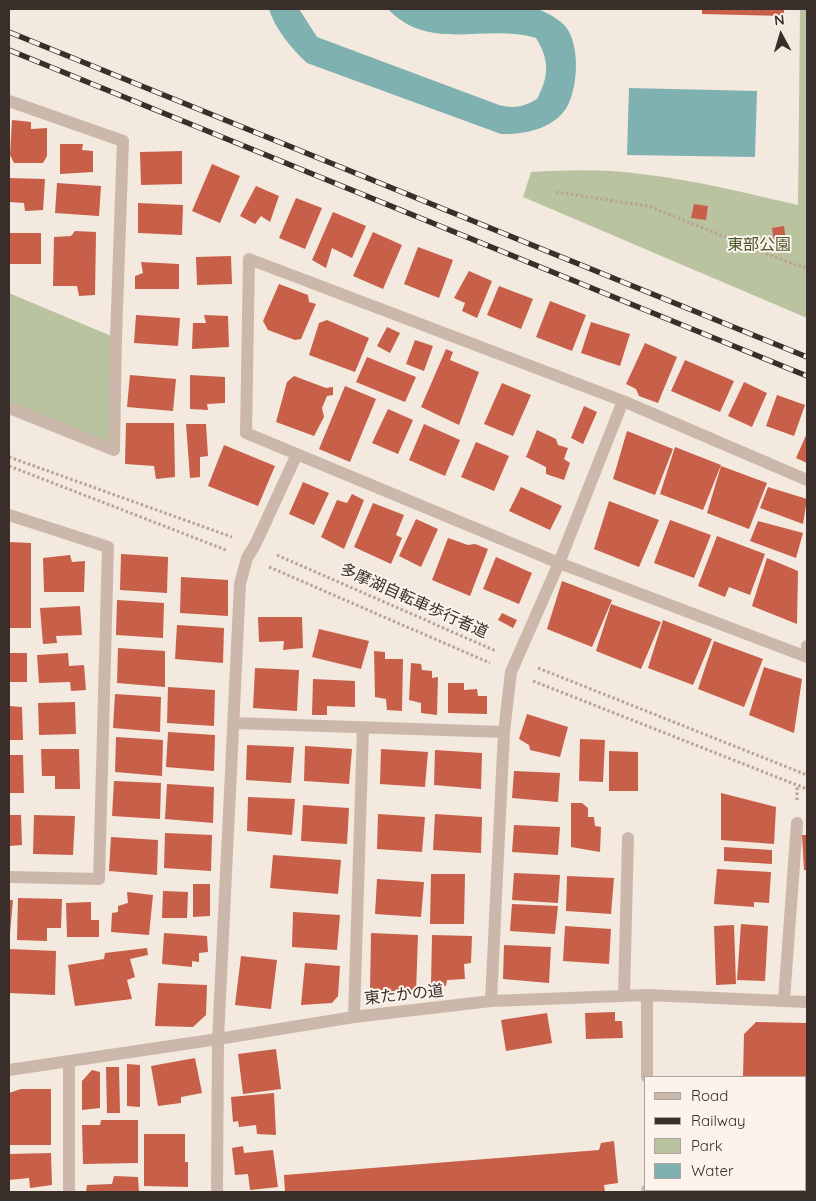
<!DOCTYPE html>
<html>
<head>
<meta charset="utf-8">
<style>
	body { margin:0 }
	#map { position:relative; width:816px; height:1201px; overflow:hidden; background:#f3e9df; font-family:Quicksand,sans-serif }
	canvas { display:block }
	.frame { position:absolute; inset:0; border:10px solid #3a2e2a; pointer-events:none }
	.legend { position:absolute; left:644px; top:1076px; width:162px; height:115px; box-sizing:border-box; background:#fbf3ec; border:1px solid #aea49e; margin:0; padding:6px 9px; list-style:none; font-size:15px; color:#3a2e2a }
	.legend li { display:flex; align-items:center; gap:10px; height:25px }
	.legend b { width:25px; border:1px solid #aea49e }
	.north { position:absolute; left:756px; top:10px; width:50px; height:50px; -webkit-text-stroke:4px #fbf3ec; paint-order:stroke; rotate:354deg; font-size:14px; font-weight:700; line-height:20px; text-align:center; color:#3a2e2a }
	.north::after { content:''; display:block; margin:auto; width:18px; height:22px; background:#3a2e2a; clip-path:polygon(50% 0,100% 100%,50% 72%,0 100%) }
</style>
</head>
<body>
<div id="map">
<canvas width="816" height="1201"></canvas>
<div class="frame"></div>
<ul class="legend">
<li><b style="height:6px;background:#ccb8ab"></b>Road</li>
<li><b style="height:6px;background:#3a2e2a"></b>Railway</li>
<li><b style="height:14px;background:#bac39f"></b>Park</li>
<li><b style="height:14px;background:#7eb1b0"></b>Water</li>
</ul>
<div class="north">N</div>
</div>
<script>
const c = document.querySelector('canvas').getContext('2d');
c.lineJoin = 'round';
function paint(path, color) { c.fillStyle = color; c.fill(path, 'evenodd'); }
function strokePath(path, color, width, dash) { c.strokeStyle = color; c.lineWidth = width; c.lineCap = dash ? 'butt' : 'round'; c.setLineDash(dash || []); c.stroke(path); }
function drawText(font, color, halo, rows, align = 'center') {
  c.font = font + ' Quicksand,"Noto Sans JP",sans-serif'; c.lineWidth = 4; c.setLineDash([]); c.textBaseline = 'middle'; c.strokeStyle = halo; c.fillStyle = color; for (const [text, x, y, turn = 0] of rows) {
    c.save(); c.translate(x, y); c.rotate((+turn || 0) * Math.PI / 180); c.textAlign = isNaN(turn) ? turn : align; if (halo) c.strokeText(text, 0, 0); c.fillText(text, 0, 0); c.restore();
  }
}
paint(new Path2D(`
	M800,9H807V318L523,197L531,172C568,170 605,169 641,174C694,180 746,193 798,205Z
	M9,293L116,338L114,450L9,408Z`), '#bac39f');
paint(new Path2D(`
	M269,9H299L317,37L499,105C514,109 524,107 537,99C549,76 550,61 536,38C485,23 429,53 388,9H537C548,13 558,18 566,27C580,46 578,85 568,105C556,128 525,135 501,134L307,63C292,49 275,29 269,9Z
	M629,88L757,91L755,157L627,155Z`), '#7eb1b0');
paint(new Path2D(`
	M702,9H784V16L702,14Z
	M12,120L31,122V129L47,128V156L43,163H14L10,155Z
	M60,144H83L82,150L93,151V172L60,174Z
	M182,151V184L141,185L140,152Z
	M212,164L240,176L220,223L192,211Z
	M9,178L45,179L43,210L25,211L24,203L9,202Z
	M57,183L101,186L99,216L55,213Z
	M256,186L279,196L270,222L261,216L255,224L240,216Z
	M296,198L322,208L305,249L279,238Z
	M138,203L183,205L182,235L138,233Z
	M694,204L708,206L706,220L691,218Z
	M333,212L366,226L352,258L332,248L326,268L312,260Z
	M784,226L787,247L775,249L772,228Z
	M75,231L96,232L95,295L79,296L77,286H53L54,237L71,236Z
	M373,232L402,245L383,289L353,276Z
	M9,233H41V264H9Z
	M418,247L453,260L439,298L404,284Z
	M231,256L232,284L197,285L196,257Z
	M141,262L179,264V289H135V276L143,273Z
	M469,271L492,281L477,318L462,311L465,303L454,298Z
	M279,284L308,295L309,302L316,304L301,339L295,340L268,330L263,321Z
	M499,286L533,299L521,329L487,315Z
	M550,301L586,315L572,351L536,337Z
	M136,315L180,318L178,346L134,343Z
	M204,315L228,316L229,347L192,349L193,323H206Z
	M327,320L369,338L355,372L309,355L319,323Z
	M591,322L630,334L620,366L581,353Z
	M387,327L400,333L390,353L377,346Z
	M415,340L433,346L424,371L406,364Z
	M645,343L677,357L658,403L639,396L636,389L626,384Z
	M446,349L453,352L450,360L479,372L459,425L421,407Z
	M367,357L416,377L405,402L356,382Z
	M685,360L734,381L720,412L671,391Z
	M130,375L176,379L173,411L127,407Z
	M190,375L225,377V403L207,404L208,410L190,409Z
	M294,376L326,388L333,387V395L327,396L322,408L324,417L314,436L276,422L287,382Z
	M744,382L767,393L752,427L728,416Z
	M502,383L531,395L513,436L484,424Z
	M345,386L376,399L350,462L319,449Z
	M777,395L805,405L794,436L766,426Z
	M584,406L597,412L583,444L571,438Z
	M388,409L413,420L398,454L372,443Z
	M126,423H174L175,477L156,479L154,466L125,464Z
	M186,424H206L208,456L200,457V477L190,478Z
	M424,424L460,440L445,476L409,460Z
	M537,430L556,439L558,445L568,448L564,459L570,463L564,480L546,474V467L526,457Z
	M627,431L673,449L655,495L613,479Z
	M807,433V463L796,458Z
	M476,442L509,456L494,491L461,477Z
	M224,445L275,466L258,506L208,486Z
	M675,447L721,465L703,510L660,494Z
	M721,466L767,483L749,529L707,513Z
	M303,482L329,493L314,525L289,514Z
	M521,487L562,506L550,530L509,511Z
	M768,487L807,499L803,524L760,508Z
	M352,494L364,500L344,549L321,537L337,500L347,503Z
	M609,501L659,520L639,567L594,549Z
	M373,503L404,515L396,535L402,538L391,564L354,547Z
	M416,519L438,529L421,567L399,556Z
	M670,520L711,535L694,578L654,563Z
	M758,521L803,533L796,558L750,541Z
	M717,536L765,554L750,595L729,587L725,597L698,586Z
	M448,538L468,545L475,544L488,549L470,596L432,580Z
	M9,542L31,543V628H9Z
	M121,554L168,557L167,593L120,590Z
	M70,555L72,562L85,561L84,592H44L43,558Z
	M496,557L532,573L519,604L483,589Z
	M767,558L798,571L797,624L752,606Z
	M181,577L228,580V616L180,613Z
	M562,581L612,600L592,647L547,629Z
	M117,600L164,603L163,638L116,635Z
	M611,604L661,622L641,669L596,651Z
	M80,606L82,635L56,636L57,643L43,644L40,608Z
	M502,613L517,620L513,628L498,620Z
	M258,617H302L303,648L283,650L284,641L259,642Z
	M663,620L712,639L693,685L648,668Z
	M177,625L224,628L223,663L175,659Z
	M319,629L369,641L361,669L312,657Z
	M714,641L763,659L744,707L698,689Z
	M118,648L165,651V687L117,683Z
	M374,651L385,652V659H403L402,711L387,710L386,699L375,697Z
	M9,653H27V682H9Z
	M68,653L69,666L84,665L86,690L71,691L70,682L39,683L37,655Z
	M411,663L421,664L422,670L432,671V678L438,677L437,715L421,713V703L409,700Z
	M764,667L802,679L794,733L749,715Z
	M255,668L299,670L297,711L253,708Z
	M313,679L355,681V707L327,706V715H312Z
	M448,683H464V690L477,689L478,696H487V714L448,713Z
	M168,687L215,690L214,726L167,723Z
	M115,694L161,697L160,732L113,728Z
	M75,702L76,734L39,735L38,703Z
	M9,706L22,707L23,740H9Z
	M527,714L568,727L560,757L530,750L529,745L519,739Z
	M168,732L215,735L214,771L166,767Z
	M116,737L163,740L162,776L115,772Z
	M580,739L605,740L603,782L579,781Z
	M247,745L294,747L291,783L246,780Z
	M305,746L352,749L349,784L304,781Z
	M41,749H79L80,789H55V776H42Z
	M381,749L428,752L425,787L380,784Z
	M435,750L482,753L481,789L434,785Z
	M609,751L638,752V791H609Z
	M9,755H23L24,793H9Z
	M514,771L560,773L558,802L512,798Z
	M114,781L161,783L160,819L112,816Z
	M167,784L214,787L213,823L165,819Z
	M721,793L776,807L774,844L721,840Z
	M248,797L295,799L292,835L247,831Z
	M571,803H582L588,808V817H594L595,826L601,827L600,852L571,847Z
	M303,805L349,808L347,844L301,841Z
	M378,814L425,817L422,852L377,849Z
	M435,814L482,817L481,853L433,850Z
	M9,815H21L22,845L9,846Z
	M34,815L75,816L73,855L33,854Z
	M514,825L560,827L558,855L512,852Z
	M165,833L212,835L211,871L164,868Z
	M802,835H807V870H804Z
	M111,837L158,840L157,875L109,871Z
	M724,847L772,850V864L724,861Z
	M273,855L341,860L338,894L270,888Z
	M717,869L771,872L769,903L754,902V907L714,904Z
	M514,873L560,875L558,903L512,900Z
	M431,874H465L464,924H430Z
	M567,876L614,878L611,914L566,911Z
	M377,879L424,882L421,917L375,914Z
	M193,884H210V916L193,917Z
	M163,891L188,892L187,918H162Z
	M127,892L153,895L149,935L111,932L112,913L118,912V906L128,903Z
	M18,898L62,899L61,928H47V941L17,940Z
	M9,900H13L10,933H9Z
	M91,902V920H99V937H67L66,903Z
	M512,904L558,906L555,934L510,931Z
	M293,912L340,915L337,950L292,947Z
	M741,924L768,926L765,981L737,980Z
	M734,925L736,984L716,985L714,926Z
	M565,926L611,929L609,964L563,961Z
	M164,933L207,936L208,952L199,953V962L192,961V967L162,964Z
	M371,933L418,935L416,993L370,992Z
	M432,935L472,936L471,963L464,964L465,979L447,980L446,986L431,985Z
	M504,945L551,947L549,983L503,979Z
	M147,948L148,955L130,959L135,977L127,980L132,999L75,1006L68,965L104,959L105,953Z
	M9,949L56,951L55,995L9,993Z
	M241,956L277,960L271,1009L235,1005Z
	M305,963L340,966L338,996L332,1003L301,1005Z
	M158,983L207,985L206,1015L193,1027L155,1026Z
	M615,1012V1021H622L623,1038L586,1039L585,1013Z
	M547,1013L552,1043L506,1051L501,1020Z
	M756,1022L807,1023V1092H805V1077H743L744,1034Z
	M276,1049L281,1089L243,1094L238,1054Z
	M195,1058L202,1093L181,1097V1103L158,1106L151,1066Z
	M127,1064L140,1065V1107L127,1106Z
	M106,1067H119L120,1113H107Z
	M92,1070L100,1072V1108L82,1110V1081Z
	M21,1089H51V1145H9V1093Z
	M274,1093L276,1135L257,1134L256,1125L239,1127L238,1121L233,1122L231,1097Z
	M101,1120H138V1163L83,1164L82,1125H100Z
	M144,1134H185V1162H188V1187L144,1186Z
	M614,1141L618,1183L604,1185L605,1192H285L284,1175L599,1150L601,1143Z
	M243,1146L244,1153L273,1150L278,1187L250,1190L248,1174L235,1175L232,1148Z
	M51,1153L52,1185L30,1188L29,1178L9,1180V1154Z
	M114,1176L138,1177L139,1192H86L87,1185L112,1184Z
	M662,1190H708L707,1192H662Z
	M722,1190H767V1192H722Z
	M776,1190H803V1192H776Z`), '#c75f49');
strokePath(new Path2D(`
	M556,192L648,206L793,264L807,268
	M9,457L232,537
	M9,466L226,550
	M277,555L496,651
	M269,567L490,663
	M538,668L807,775
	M533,681L807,789
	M797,800V785`), '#b8a195', 3, [2.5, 2.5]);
strokePath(new Path2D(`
	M9,101L123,141L116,338L114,450L9,408
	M807,480L623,401L249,259L246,433L559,563L807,657V646
	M9,515L108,547L99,879L9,877
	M234,723L504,732
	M647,995V1077
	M624,996L628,838
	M784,1000L797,823
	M491,1001L504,732L511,672L559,563L623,401
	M354,1017L363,728
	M69,1061V1192
	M9,1070L218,1039L354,1017L491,1001L647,995L807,1002
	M805,1169H807
	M217,1192L218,1039L240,584L247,558L255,545L297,454
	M647,1192V1190`), '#ccb8ab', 12);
const rail = new Path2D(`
	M9,32L807,357
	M9,50L807,376`);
strokePath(rail, '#3a2e2a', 5.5);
strokePath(rail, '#fbf3ec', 4, [11]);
drawText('16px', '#4c592d', '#fbf3ec', [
	["東部公園",759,245]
]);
drawText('16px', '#3a2e2a', '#fbf3ec', [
	["多摩湖自転車歩行者道",414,601,24],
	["東たかの道",404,995,-6]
]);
</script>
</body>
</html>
